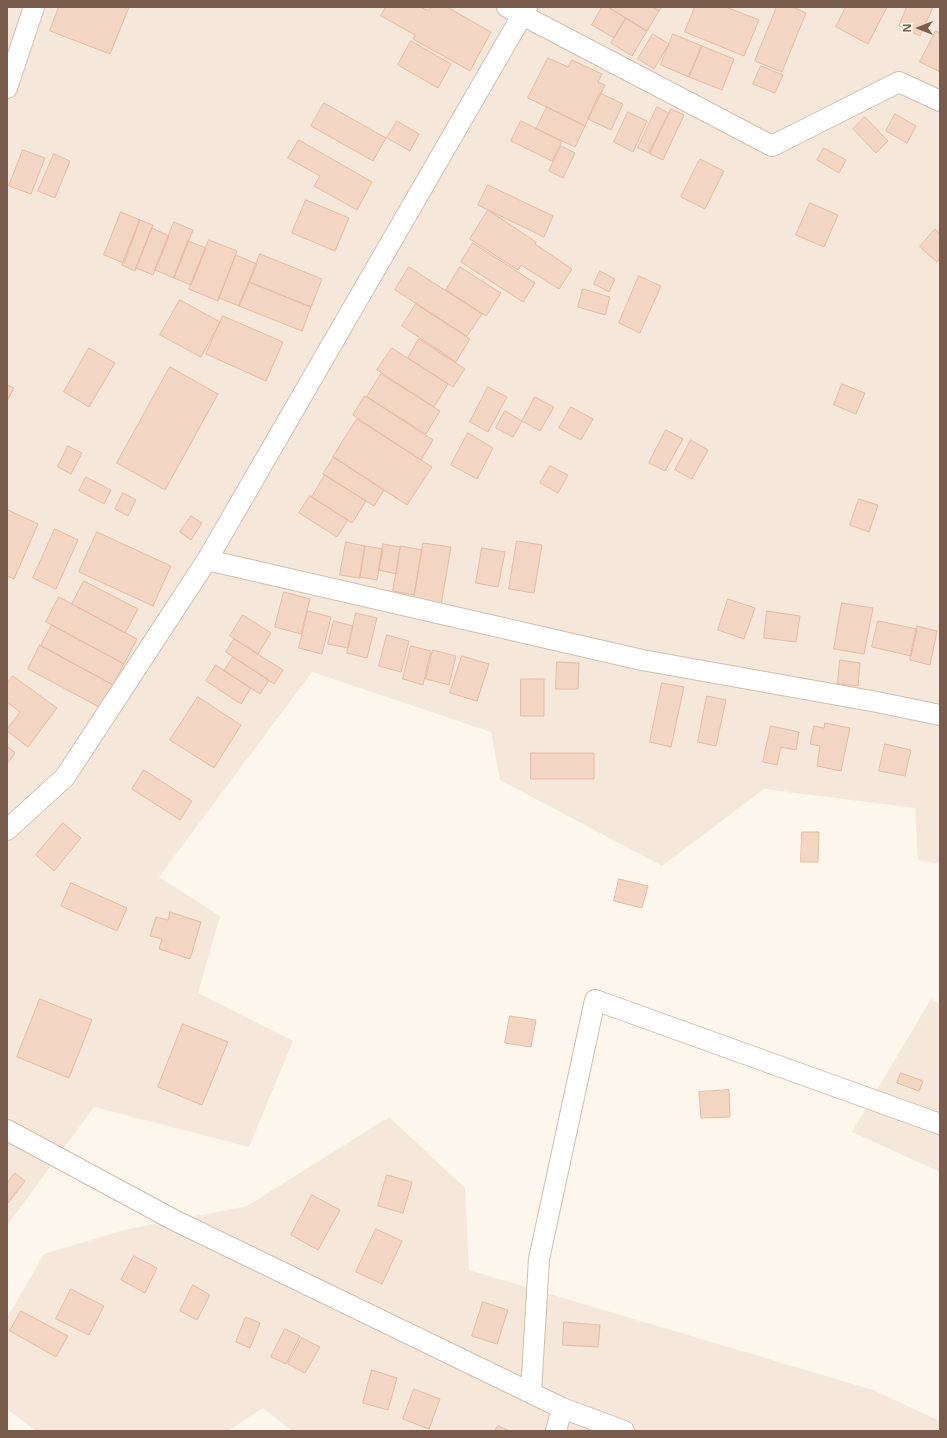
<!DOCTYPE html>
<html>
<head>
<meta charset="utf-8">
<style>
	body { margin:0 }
	#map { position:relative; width:947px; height:1438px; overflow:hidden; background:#fdf6ec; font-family:"Noto Sans",sans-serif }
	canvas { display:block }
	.frame { position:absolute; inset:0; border:8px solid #7a5c4d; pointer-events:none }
	.north { position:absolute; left:899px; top:8px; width:40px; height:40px; -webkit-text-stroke:3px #fffaf3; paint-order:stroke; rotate:270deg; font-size:11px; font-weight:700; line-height:16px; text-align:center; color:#7a5c4d }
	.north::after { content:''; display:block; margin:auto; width:14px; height:18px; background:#7a5c4d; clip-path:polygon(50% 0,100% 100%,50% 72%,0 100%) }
</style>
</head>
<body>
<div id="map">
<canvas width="947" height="1438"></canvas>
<div class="frame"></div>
<div class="north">N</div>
</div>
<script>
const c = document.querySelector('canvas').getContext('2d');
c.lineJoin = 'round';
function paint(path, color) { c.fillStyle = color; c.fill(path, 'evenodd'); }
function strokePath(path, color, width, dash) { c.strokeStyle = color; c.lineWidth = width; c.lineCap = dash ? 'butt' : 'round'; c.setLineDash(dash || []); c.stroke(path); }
paint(new Path2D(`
	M7,7H940V864L918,860L915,808L764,789L662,866L500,780L491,732L312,672L159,877L220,916L198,993L293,1041L249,1147L94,1107L7,1226Z
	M931,999L940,1004V1172L852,1132Z
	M389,1117L465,1188L469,1270L873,1390L940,1421V1431H292L263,1408L228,1431H36L7,1409V1318L44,1254L124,1230L247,1206Z`), '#f5e8da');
const building = new Path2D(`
	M59,7H129L110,54L50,31Z
	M386,7H421L428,11L431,7H447L491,32L470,71L413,39L415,35L381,16Z
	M602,7H608L626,18L614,38L592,25Z
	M608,7H652L659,11L647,31Z
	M652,7H662L659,11Z
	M695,7H726L759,20L744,56L685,32Z
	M777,7H793L806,13L782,72L755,61Z
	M846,7H887L868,44L836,27Z
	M907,7H933L920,36L899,26Z
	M626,18L647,31L632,56L611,43Z
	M936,31L940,33V72L920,62Z
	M653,34L669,44L654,69L638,59Z
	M673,34L702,46L689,77L661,65Z
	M411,41L451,64L438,88L398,65Z
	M702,46L734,59L722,90L689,77Z
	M548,58L568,67L572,60L602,74L598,82L605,85L585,126L528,98Z
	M761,66L783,75L775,93L753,84Z
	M600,93L623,104L611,130L588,119Z
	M324,103L386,138L373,161L311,126Z
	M547,107L585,126L575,147L536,129Z
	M657,107L669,113L649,153L638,148Z
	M671,109L684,115L663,160L650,154Z
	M628,112L647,121L633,152L614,142Z
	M895,114L916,126L907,143L886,131Z
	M865,117L888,141L876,153L853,129Z
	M397,121L419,134L410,151L387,138Z
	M521,121L562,141L552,161L511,141Z
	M299,140L372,182L357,210L314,186L320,176L288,158Z
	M561,146L575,153L563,178L549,171Z
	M824,148L846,160L839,173L817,160Z
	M23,150L45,158L31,194L9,186Z
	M54,154L70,161L55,198L38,191Z
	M700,159L724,171L705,209L681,197Z
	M488,185L553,216L544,237L478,205Z
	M306,200L349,218L335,251L292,233Z
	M810,203L838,215L824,247L796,235Z
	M488,210L536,242L535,244L572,269L559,289L521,265L518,270L470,239Z
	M121,212L140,220L124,263L104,255Z
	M140,220L153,225L135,271L122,265Z
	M174,222L193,230L174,278L155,270Z
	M152,228L169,236L153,275L136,268Z
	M935,229L940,234V258L937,262L920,247Z
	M209,240L237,251L218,301L189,289Z
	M188,241L206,248L191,285L174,278Z
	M473,243L535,283L523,302L461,262Z
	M260,254L322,279L311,307L249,282Z
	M236,255L257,264L239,306L219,298Z
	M409,267L482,314L467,336L395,290Z
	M460,267L501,293L486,316L446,290Z
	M600,271L615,279L609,292L594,284Z
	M639,276L661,286L640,333L619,323Z
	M249,282L311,307L302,331L239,306Z
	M583,289L610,297L605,315L578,307Z
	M180,300L220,322L201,357L160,335Z
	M416,304L470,339L456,362L402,326Z
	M223,316L283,342L266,381L206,354Z
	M419,339L465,369L453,387L408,358Z
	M89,348L115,363L89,407L64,392Z
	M392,348L448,384L434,407L377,370Z
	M170,367L218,394L165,490L117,463Z
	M381,374L440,411L426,434L367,397Z
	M842,384L865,393L856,414L834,405Z
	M7,385L14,388L7,401Z
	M488,387L507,397L488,432L470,422Z
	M365,396L433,440L421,460L353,415Z
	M535,397L554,407L540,431L522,421Z
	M571,407L593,419L581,440L559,428Z
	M505,411L522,421L513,437L496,428Z
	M357,419L432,467L407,505L333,457Z
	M666,430L683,439L665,471L649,463Z
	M468,433L493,448L477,479L451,465Z
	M691,440L708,450L692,479L675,470Z
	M68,446L82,453L71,474L58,467Z
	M334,457L384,490L374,506L323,474Z
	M550,466L568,475L558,493L540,483Z
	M325,475L366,501L352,523L312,497Z
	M86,477L111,490L104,504L79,491Z
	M123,493L136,500L128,516L115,509Z
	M310,496L348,520L337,537L299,513Z
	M859,499L878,505L869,532L850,525Z
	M8,510L38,524L14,579L7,576V514Z
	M191,516L202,523L191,540L180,532Z
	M55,529L78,540L56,589L33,578Z
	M97,532L171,566L153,606L79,572Z
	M517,541L542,545L534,593L509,589Z
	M346,542L365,546L360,578L340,575Z
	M423,543L451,547L441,605L414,600Z
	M383,544L400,547L396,574L379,570Z
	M365,546L383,549L377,580L360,577Z
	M401,546L422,550L414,595L393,591Z
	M482,548L505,552L498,587L476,583Z
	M84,581L138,609L125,633L72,604Z
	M284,592L310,599L301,634L275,627Z
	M59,597L137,639L124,664L46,622Z
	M728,599L755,608L744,639L718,630Z
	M842,603L873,608L864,654L834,649Z
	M308,611L331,617L322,654L299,648Z
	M767,611L800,616L796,642L764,638Z
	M356,613L377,618L367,658L347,653Z
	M243,615L271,633L258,654L230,636Z
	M334,621L353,626L348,648L328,644Z
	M878,621L917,629L911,656L872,647Z
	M52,625L124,664L113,685L41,646Z
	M917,626L937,631L930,665L910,660Z
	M387,635L409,641L401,672L379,666Z
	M234,639L283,670L274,684L226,652Z
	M40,645L113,685L101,708L28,669Z
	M411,646L431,651L423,685L403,679Z
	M433,650L456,656L449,685L426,679Z
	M462,656L489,664L477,701L450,693Z
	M233,657L269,680L260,694L224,671Z
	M840,660L860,663L858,686L838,684Z
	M557,662L579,663L578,689H556Z
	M216,665L251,688L241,704L206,681Z
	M13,676L57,708L28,747L7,731V729L20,712L7,702V684Z
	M521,679H544V716H521Z
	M662,683L684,687L671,747L650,742Z
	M707,696L726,700L716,746L698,742Z
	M198,697L241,725L214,768L170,740Z
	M825,723L850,728L841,771L817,766L820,746L810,744L814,726L824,728Z
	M771,726L799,732L796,750L781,747L777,765L763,762Z
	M885,744L911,750L905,776L879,771Z
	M7,746L15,753L7,764Z
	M531,753H594V779H531Z
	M144,770L192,801L180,820L132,789Z
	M63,823L81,838L54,871L36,855Z
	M802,832H819L818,862H801Z
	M619,879L648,886L642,908L614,901Z
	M71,883L127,908L117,931L61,906Z
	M170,912L201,922L190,959L159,949L162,939L150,936L156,917L168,920Z
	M40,999L92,1020L69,1078L17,1057Z
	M510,1016L536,1020L531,1047L505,1043Z
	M183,1024L228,1042L202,1105L158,1087Z
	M901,1073L923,1081L919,1091L897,1083Z
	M729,1090L730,1117L701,1118L699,1092Z
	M15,1173L25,1181L8,1203L7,1183Z
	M387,1175L412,1182L403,1213L378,1206Z
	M312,1195L340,1210L318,1250L291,1235Z
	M376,1229L402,1241L382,1284L356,1272Z
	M134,1256L157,1268L145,1293L121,1280Z
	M193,1285L210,1295L197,1320L180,1311Z
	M71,1289L104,1306L89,1335L56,1319Z
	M483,1302L508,1310L497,1344L472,1336Z
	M21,1311L68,1336L56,1357L10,1331Z
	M246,1317L260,1323L250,1348L236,1342Z
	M564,1322L600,1325L598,1347L563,1345Z
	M285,1329L300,1336L286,1364L271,1357Z
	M302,1338L320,1347L305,1373L288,1364Z
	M372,1370L397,1378L388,1410L363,1403Z
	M414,1389L440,1399L429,1429L403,1419Z
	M498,1426L510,1431H495Z`);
paint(building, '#f3d5c3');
strokePath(building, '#e6bba3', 1);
const minor = new Path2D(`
	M507,7L772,146L899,82L940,101
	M7,88L34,7
	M207,560L642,660L877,702L940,715
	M7,830L65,777L207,560L527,7
	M7,1130L174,1220L562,1408L624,1431
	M531,1393L539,1259L595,1000L940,1124
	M556,1431L562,1408`);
strokePath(minor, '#d1beb0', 22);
strokePath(minor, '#fff', 20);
</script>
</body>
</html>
